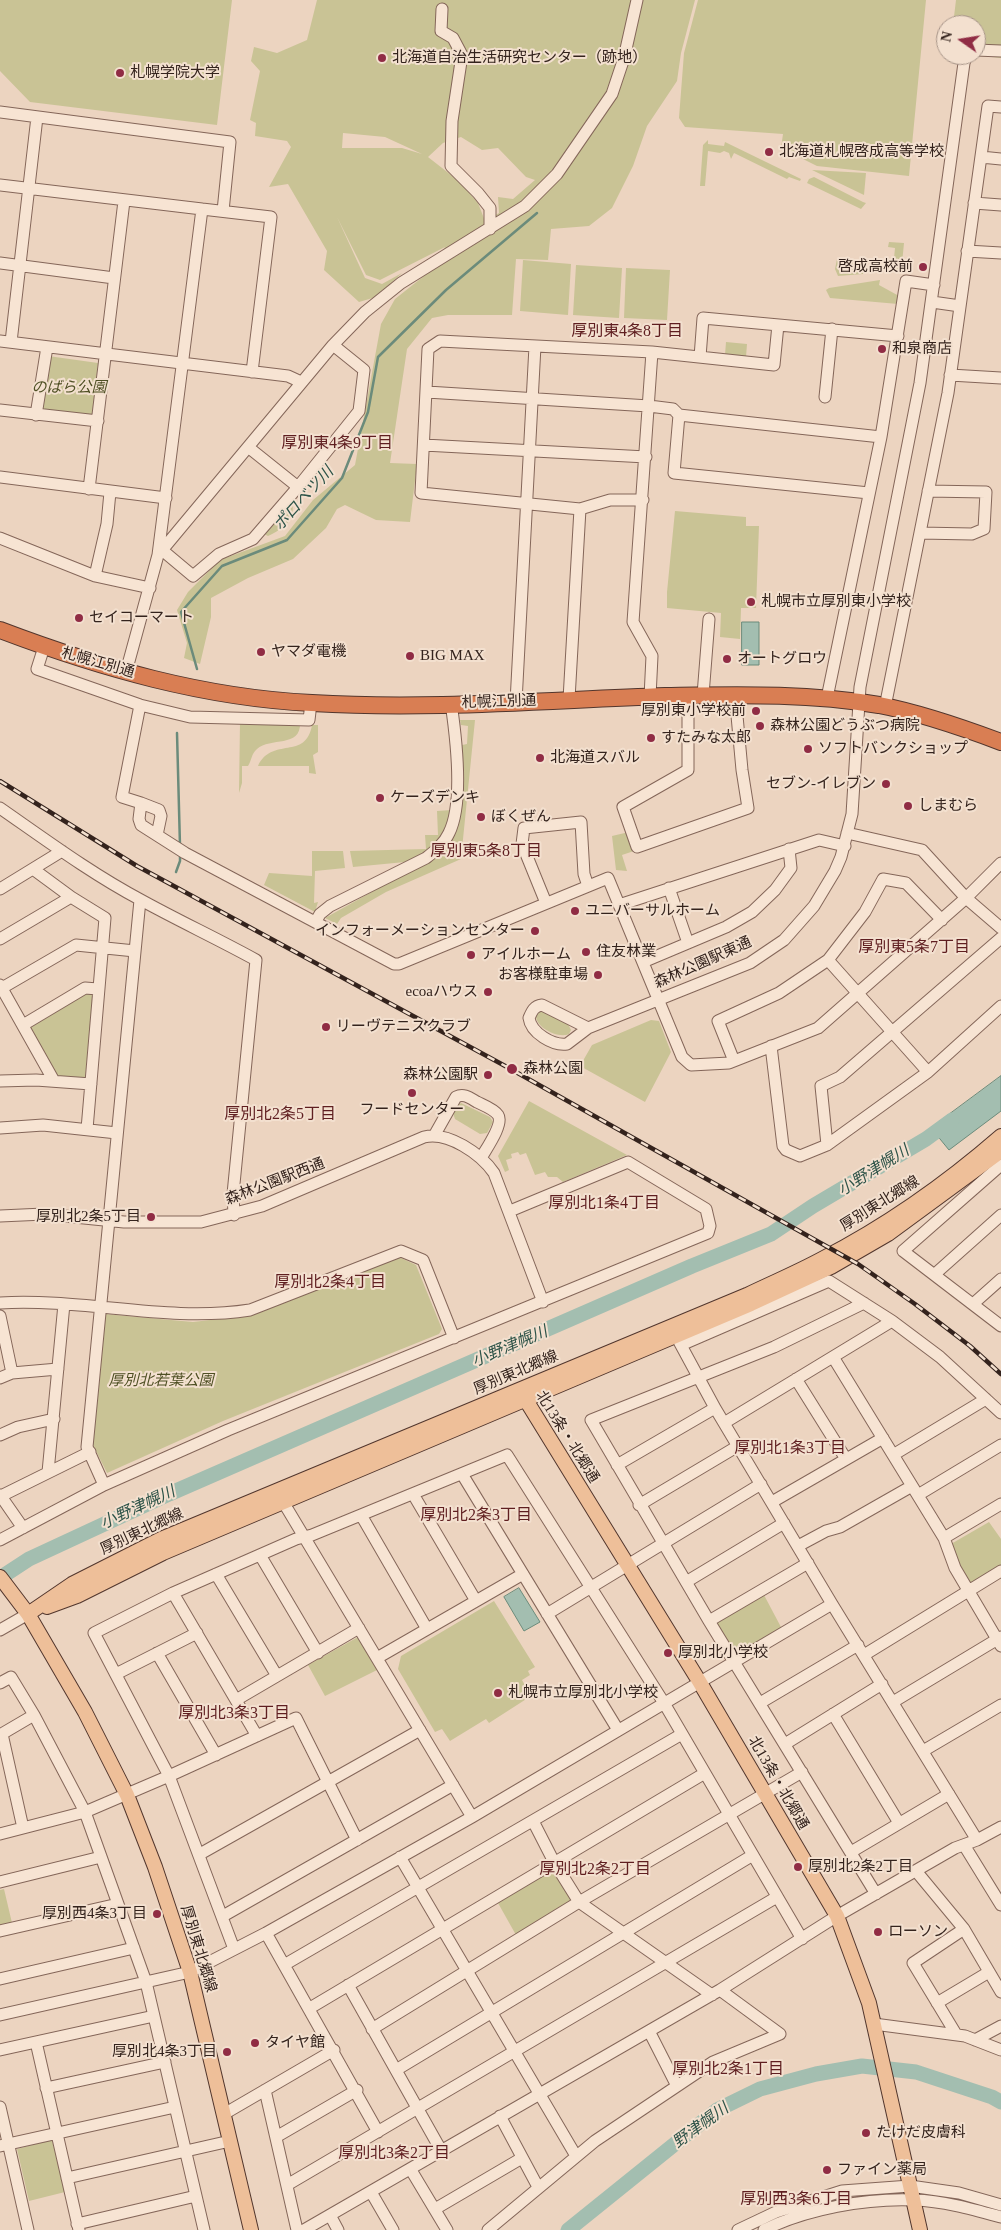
<!DOCTYPE html>
<html>
<head>
<meta charset="utf-8">
<style>
	body { margin:0 }
	#map { position:relative; width:1001px; height:2230px; overflow:hidden; background:#ecd4c0; font-family:"Times New Roman",serif }
	canvas { display:block }
	.north { position:absolute; left:936px; top:15px; width:50px; height:50px; box-sizing:border-box; background:#f3e0cf; border:1px solid #a79488; border-radius:50%; rotate:283deg; font-size:14px; font-weight:700; line-height:20px; text-align:center; color:#34231d }
	.north::after { content:''; display:block; margin:auto; width:18px; height:22px; background:#902c44; clip-path:polygon(50% 0,100% 100%,50% 72%,0 100%) }
</style>
</head>
<body>
<div id="map">
<canvas width="1001" height="2230"></canvas>
<div class="north">N</div>
</div>
<script>
const c = document.querySelector('canvas').getContext('2d');
c.lineJoin = 'round';
function paint(path, color) { c.fillStyle = color; c.fill(path, 'evenodd'); }
function strokePath(path, color, width, dash) { c.strokeStyle = color; c.lineWidth = width; c.lineCap = dash ? 'butt' : 'round'; c.setLineDash(dash || []); c.stroke(path); }
function drawText(font, color, halo, rows, align = 'center') {
  c.font = font + ' "Times New Roman","Noto Sans JP",serif'; c.lineWidth = 4; c.setLineDash([]); c.textBaseline = 'middle'; c.strokeStyle = halo; c.fillStyle = color; for (const [text, x, y, turn = 0] of rows) {
    c.save(); c.translate(x, y); c.rotate((+turn || 0) * Math.PI / 180); c.textAlign = isNaN(turn) ? turn : align; if (halo) c.strokeText(text, 0, 0); c.fillText(text, 0, 0); c.restore();
  }
}
paint(new Path2D(`
	M0,0H232L217,125L30,102L0,71Z
	M317,0H695L681,53L677,81L647,126L633,166L612,208L589,226L551,229L548,260L516,259L512,315H448L432,318L407,349L390,463L417,464L410,522L376,520L345,505L337,509L326,528L293,559L248,578L211,598V617L200,664L184,658L187,643L177,610L188,592L220,560L285,536L313,500L355,465L381,324L395,299L429,272L445,247L380,280L366,275L337,217L365,278L382,284L402,273L376,297L359,302L324,270L327,251L288,184L269,187L291,147L287,141L255,136L256,123L250,120L260,71L251,61L254,47L277,53L307,40ZM343,133L385,137L422,154L402,148H342ZM461,137L482,150L498,148L526,177L535,180L513,199L498,197L499,213L485,221L478,203L460,182L428,157L443,143Z
	M698,0H926L909,176L817,166L781,148L783,134L685,127L679,118L684,53Z
	M956,0H1001V58L971,55H976V25H953Z
	M708,140V144L724,146L725,142L801,179L800,181L789,177L787,179L734,153L731,159L729,153L724,151L720,153L708,151L705,186H700L703,145Z
	M812,170L866,173L864,195Z
	M814,177L863,202L866,203L861,209L807,183L809,179Z
	M889,242L904,243L901,274L893,269L895,248L888,247Z
	M837,259L865,261L863,274L838,276L835,269Z
	M523,260L571,264L568,315L520,311Z
	M576,265L622,268L619,318L573,315Z
	M626,268L670,270L667,320L624,318Z
	M880,280L879,285L899,296L898,304L830,298L826,290L829,288Z
	M726,342L747,344L746,357L725,355Z
	M48,356L98,363L92,418L39,412Z
	M291,499C298,519 283,529 268,536L264,534Z
	M675,511L746,517V526H759L756,608H741L740,639L720,637L721,613L667,608V592Z
	M460,720H475L461,859L386,892L341,918L337,924L325,918L431,859C471,833 461,786 462,745L467,744L468,726L461,725Z
	M240,722L300,723C301,748 270,737 257,749C251,754 252,760 248,766H242V783L239,793Z
	M312,725H318V752L313,755L316,774L309,773V766H258C272,736 306,761 312,725Z
	M452,810L443,838L425,852L405,862L353,867L350,851L426,849L425,835H438L437,811Z
	M629,832L634,851L622,855L627,871L616,870L612,836Z
	M312,851H343L345,868L315,871L314,903L318,902L315,912L264,885L269,873L312,876Z
	M86,994H93L85,1080L54,1077L28,1029Z
	M543,1010L568,1024L571,1030L569,1034C558,1039 534,1027 536,1014Z
	M651,1020L659,1021L671,1052L645,1102L580,1066L592,1045Z
	M529,1101L627,1155L563,1182L557,1177H548L545,1172L535,1175L526,1153L520,1155L518,1152L511,1154L512,1158L506,1160L509,1170L505,1172L498,1156Z
	M461,1103L490,1117L493,1122L487,1133L480,1134L455,1119L453,1113L458,1105Z
	M399,1257L416,1265L442,1329L439,1334L223,1421L107,1473L93,1445L105,1314L193,1322L253,1315Z
	M989,1522L1001,1539V1566L969,1584L957,1564L951,1544Z
	M764,1595L782,1629L734,1656L714,1623Z
	M494,1601L535,1667L528,1671L530,1675L522,1680L531,1696L489,1723L486,1719L450,1741L442,1729L435,1732L398,1669L401,1656Z
	M358,1637L377,1670L325,1696L308,1665Z
	M554,1869L572,1901L516,1935L498,1903Z
	M4,1889L12,1923L0,1926V1890Z
	M52,2140L65,2192L29,2201L17,2149Z`), '#c9c395');
const water = new Path2D(`
	M742,622H759V665H742Z
	M1001,1076V1111L949,1150L931,1128Z
	M519,1588L540,1622L524,1631L504,1597Z`);
paint(water, '#a3beb0');
strokePath(water, '#6b8b7b', 1);
strokePath(new Path2D(`
	M197,669L181,612L222,566L287,540L342,478L368,412L378,357L446,290L537,213
	M177,733L180,846
	M176,872L180,861V854`), '#6b8b7b', 2.5);
strokePath(new Path2D(`
	M0,1578L29,1559L169,1494L692,1266L771,1234L813,1206L926,1139L952,1120
	M568,2230L717,2110L760,2089L816,2074L862,2066L916,2072L992,2097L1001,2102`), '#a3beb0', 15);
const minor = new Path2D(`
	M442,9L441,31L453,38L462,55L452,121L451,166L478,193L490,208V229
	M976,50L1001,51
	M0,112L230,142L223,211
	M981,157L1001,159
	M0,185L202,209L158,555L126,672
	M974,203L1001,205
	M202,209L271,217L252,372
	M967,251L1001,253
	M0,263L114,278
	M932,302L960,306
	M0,341L288,376L301,382
	M11,342L37,117
	M700,357L703,318L898,336
	M950,375L1001,378
	M427,392L649,406L673,409L679,415L674,473L869,493
	M825,397L832,329
	M0,410L98,421
	M36,415L47,347
	M679,415L881,437
	M424,445L646,457
	M248,447L298,487
	M0,477L166,498
	M89,489L124,201
	M643,500H610L580,509L421,493L428,349L440,341L652,352L774,365L778,325
	M920,533L972,534L984,529L986,492L928,491
	M0,538L95,576L150,588
	M162,550L193,576L219,554L253,539L298,487L359,411L364,370L333,345
	M158,555L333,345L365,312L401,283L525,206L557,174L612,94L624,58L637,0
	M95,576L107,524L110,492
	M44,647L37,669L140,705L190,717L309,720L311,703
	M703,695L709,619
	M688,696V770L623,807L637,847L748,808L742,770L735,694
	M650,697L652,656L633,622L652,352
	M827,698L881,437L906,281L934,285
	M569,699L580,509
	M516,702L535,346
	M140,705L122,797L141,803L139,819L141,825L185,853L394,964H399L608,878L682,1057L691,1065L729,1063L818,1028L966,898L1001,863
	M885,707L948,393L988,106L1001,107
	M141,803L159,810L161,816L157,835
	M0,808C46,840 92,874 141,900C179,921 218,939 256,960L233,1194L234,1215
	M847,833L922,850L966,898L1001,928
	M33,869L71,897L105,918L87,1129
	M669,888L688,943
	M0,889L62,851
	M546,903L522,844L524,828L581,822L584,874L588,886
	M619,905L819,840L845,846
	M316,921L320,914L330,906L426,858C435,851 444,844 449,833C464,803 456,737 451,703
	M0,939L71,897
	M828,960L928,1072
	M643,962L726,927L752,912L775,890L791,868L789,849
	M0,985L54,1081
	M2,988L76,945L135,951
	M23,1025L85,988L98,989
	M588,1028L542,1005C534,1006 532,1011 529,1018C531,1033 553,1046 567,1044L588,1028L750,963L784,940L814,906L835,871L841,857L852,814L860,687L920,383L964,63L967,55
	M771,1046L783,1146L786,1150L800,1156L827,1145L928,1072L1001,1006
	M734,1061L718,1021L779,993L828,960L865,912L883,879L906,883L942,920
	M0,1081L36,1080L91,1084
	M0,1128L43,1125L117,1133
	M434,1136L456,1097C464,1093 470,1098 477,1102C483,1105 494,1109 498,1115C504,1124 486,1149 481,1158
	M827,1145L821,1086L840,1077L1001,938
	M1001,1165L903,1251L1001,1326
	M0,1216L44,1214L124,1222H201L262,1206L424,1137C448,1131 481,1154 494,1173L543,1302
	M935,1274L1001,1215
	M0,1303C84,1298 167,1323 250,1310L401,1251L423,1260L454,1338
	M864,1303L774,1347L591,1420L709,1621L876,1894
	M973,1304L1001,1279
	M0,1316L12,1373
	M676,1336L715,1408L832,1604L977,1840
	M681,1345L829,1281L892,1321L940,1357L1001,1413
	M833,1357L944,1538L955,1568L1001,1646
	M0,1378L12,1373L58,1369
	M796,1379L846,1459
	M724,1423L892,1321
	M0,1435L18,1427L54,1419
	M893,1455L986,1399
	M617,1465L715,1408
	M48,1472L64,1304
	M462,1474L618,1730
	M104,1485L87,1447L140,900
	M413,1494L476,1601
	M0,1495L23,1528
	M279,1495L472,1817
	M918,1495L1001,1445
	M1,1496L90,1452
	M772,1502L883,1438
	M639,1505L738,1446
	M361,1515L427,1629
	M944,1538L1001,1504
	M0,1540L104,1485L228,1430L708,1233L710,1226L706,1209L628,1162L510,1211
	M798,1546L826,1531L840,1527L912,1486
	M260,1555L318,1653
	M216,1574L277,1676
	M686,1582L784,1523
	M173,1593L257,1736
	M547,1614L761,1484
	M709,1621L808,1563
	M0,1630L28,1614
	M157,1653L216,1755
	M864,1655L1001,1571
	M377,1658L523,1574
	M116,1674L197,1633
	M0,1683L11,1677L34,1715L85,1812L146,1982L204,2230
	M236,1700L359,1628
	M893,1702L1001,1637
	M760,1703L858,1645
	M833,1714L899,1823
	M2,1734L23,1828
	M0,1735L34,1715
	M785,1744L882,1684
	M923,1751L1001,1705
	M533,1821L554,1862L579,1902L712,1995
	M0,1834L85,1812L169,1776L296,1718L357,1840
	M964,1845L1001,1905
	M851,1852L949,1794
	M200,1854L420,1730
	M400,1857L576,2156
	M916,1871L964,1929L1001,1992
	M0,1882L101,1857
	M223,1916L453,1785
	M0,1931L118,1904
	M266,1933L378,2132
	M234,1949L169,1776L94,1633L173,1593L296,1539L312,1535L507,1455L664,1703L802,1939
	M284,1965L682,1734
	M0,1979L134,1948
	M348,1985L442,2152
	M937,2003L989,1972
	M310,2008L705,1773
	M0,2015L190,1972L266,1933L472,1817L832,1604
	M874,2024L965,2036L1001,2050
	M372,2029L579,1902L802,1772
	M649,2031L677,2086
	M956,2034L913,1963L964,1929
	M975,2040L1001,2026
	M36,2042L79,2230
	M0,2050L154,2016
	M396,2070L753,1855
	M46,2088L165,2062
	M265,2090L297,2230
	M0,2107L28,2230
	M224,2114L334,2050
	M500,2116L538,2187
	M276,2137L357,2090
	M0,2146L175,2107
	M411,2170L447,2230
	M67,2178L230,2141
	M287,2185L777,1897
	M371,2192L393,2230
	M435,2209L522,2158
	M330,2215L338,2230
	M77,2224L196,2196
	M304,2230L720,1990L837,1916L955,1848L977,1840L1001,1827
	M488,2230L595,2141L713,2062L780,2034L720,1990
	M738,2230L776,2212L842,2191L910,2186L959,2193L1001,2205
	M764,2230C806,2209 866,2198 914,2200C944,2201 972,2209 1001,2217`);
const major = new Path2D(`
	M521,1392L699,1681L837,1916L869,2003L920,2230
	M0,1577L28,1614L85,1712L127,1795L155,1867L190,1972L251,2230
	M47,1607L77,1596L163,1553L751,1304L831,1267L888,1234L1001,1151
	M28,1614L72,1584L161,1539L747,1295C772,1283 798,1272 822,1259C886,1226 947,1183 1001,1136`);
const highway = new Path2D(`
	M0,630C100,668 205,698 312,703C429,710 548,700 665,696C737,695 807,693 879,705C921,713 961,727 1001,742`);
strokePath(minor, '#846659', 13);
strokePath(major, '#52362d', 16);
strokePath(highway, '#52362d', 18);
strokePath(minor, '#f7e4d3', 11);
strokePath(major, '#eebf99', 14);
strokePath(highway, '#d97e53', 16);
const rail = new Path2D(`
	M0,781L137,866L507,1067L858,1264L915,1304L970,1346L1001,1374`);
strokePath(rail, '#34231d', 4.5);
strokePath(rail, '#f3e0cf', 2.5, [8]);
for (const [x, y, r, color] of [
	[382,58,5,"#902c44"],
	[120,73,5,"#902c44"],
	[769,152,5,"#902c44"],
	[923,267,5,"#902c44"],
	[882,349,5,"#902c44"],
	[751,602,5,"#902c44"],
	[79,618,5,"#902c44"],
	[261,652,5,"#902c44"],
	[410,656,5,"#902c44"],
	[727,659,5,"#902c44"],
	[756,711,5,"#902c44"],
	[760,726,5,"#902c44"],
	[651,738,5,"#902c44"],
	[808,749,5,"#902c44"],
	[540,758,5,"#902c44"],
	[886,784,5,"#902c44"],
	[380,798,5,"#902c44"],
	[908,806,5,"#902c44"],
	[481,817,5,"#902c44"],
	[575,911,5,"#902c44"],
	[535,931,5,"#902c44"],
	[586,952,5,"#902c44"],
	[471,955,5,"#902c44"],
	[598,975,5,"#902c44"],
	[488,992,5,"#902c44"],
	[326,1027,5,"#902c44"],
	[512,1069,6,"#902c44"],
	[488,1075,5,"#902c44"],
	[412,1093,5,"#902c44"],
	[151,1217,5,"#902c44"],
	[668,1653,5,"#902c44"],
	[498,1693,5,"#902c44"],
	[798,1867,5,"#902c44"],
	[157,1914,5,"#902c44"],
	[878,1932,5,"#902c44"],
	[255,2043,5,"#902c44"],
	[227,2052,5,"#902c44"],
	[866,2133,5,"#902c44"],
	[827,2170,5,"#902c44"]
]) { const dot = new Path2D(); dot.arc(x, y, r, 0, 2 * Math.PI); c.fillStyle = color; c.fill(dot); strokePath(dot, '#f3e0cf', 2); }
drawText('15px', '#34231d', '#f3e0cf', [
	["北海道自治生活研究センター（跡地）",392,58],
	["札幌学院大学",130,73],
	["北海道札幌啓成高等学校",779,152],
	["啓成高校前",913,267,"right"],
	["和泉商店",892,349],
	["札幌市立厚別東小学校",761,602],
	["セイコーマート",89,618],
	["ヤマダ電機",271,652],
	["BIG MAX",420,656],
	["オートグロウ",737,659],
	["厚別東小学校前",746,711,"right"],
	["森林公園どうぶつ病院",770,726],
	["すたみな太郎",661,738],
	["ソフトバンクショップ",818,749],
	["北海道スバル",550,758],
	["セブン-イレブン",876,784,"right"],
	["ケーズデンキ",390,798],
	["しまむら",918,806],
	["ぼくぜん",491,817],
	["ユニバーサルホーム",585,911],
	["インフォーメーションセンター",525,931,"right"],
	["住友林業",596,952],
	["アイルホーム",481,955],
	["お客様駐車場",588,975,"right"],
	["ecoaハウス",478,992,"right"],
	["リーヴテニスクラブ",336,1027],
	["森林公園",523,1069],
	["森林公園駅",478,1075,"right"],
	["フードセンター",412,1110,"center"],
	["厚別北2条5丁目",141,1217,"right"],
	["厚別北小学校",678,1653],
	["札幌市立厚別北小学校",508,1693],
	["厚別北2条2丁目",808,1867],
	["厚別西4条3丁目",147,1914,"right"],
	["ローソン",888,1932],
	["タイヤ館",265,2043],
	["厚別北4条3丁目",217,2052,"right"],
	["たけだ皮膚科",876,2133],
	["ファイン薬局",837,2170]
], 'left');
drawText('italic 15px', '#4f5024', '#f3e0cf', [
	["のばら公園",69,388],
	["厚別北若葉公園",161,1381]
]);
drawText('15px', '#34231d', '#f3e0cf', [
	["札幌江別通",98,663,16],
	["札幌江別通",499,702,-2],
	["森林公園駅東通",703,963,-24],
	["森林公園駅西通",275,1182,-21],
	["厚別東北郷線",880,1204,-32],
	["厚別東北郷線",516,1373,-23],
	["北13条・北郷通",567,1437,58],
	["厚別東北郷線",142,1532,-25],
	["北13条・北郷通",778,1783,60],
	["厚別東北郷線",198,1949,73]
]);
drawText('16px', '#5f1e20', '#f3e0cf', [
	["厚別東4条8丁目",627,332],
	["厚別東4条9丁目",337,444],
	["厚別東5条8丁目",486,852],
	["厚別東5条7丁目",914,948],
	["厚別北2条5丁目",280,1115],
	["厚別北1条4丁目",604,1204],
	["厚別北2条4丁目",330,1283],
	["厚別北1条3丁目",790,1449],
	["厚別北2条3丁目",476,1516],
	["厚別北3条3丁目",234,1714],
	["厚別北2条2丁目",595,1870],
	["厚別北2条1丁目",728,2070],
	["厚別北3条2丁目",394,2154],
	["厚別西3条6丁目",796,2200]
]);
drawText('italic 16px', '#2d5348', '#f3e0cf', [
	["ポロベツ川",304,499,-48],
	["小野津幌川",874,1171,-32],
	["小野津幌川",510,1347,-23],
	["小野津幌川",138,1508,-25],
	["野津幌川",701,2126,-36]
]);
</script>
</body>
</html>
